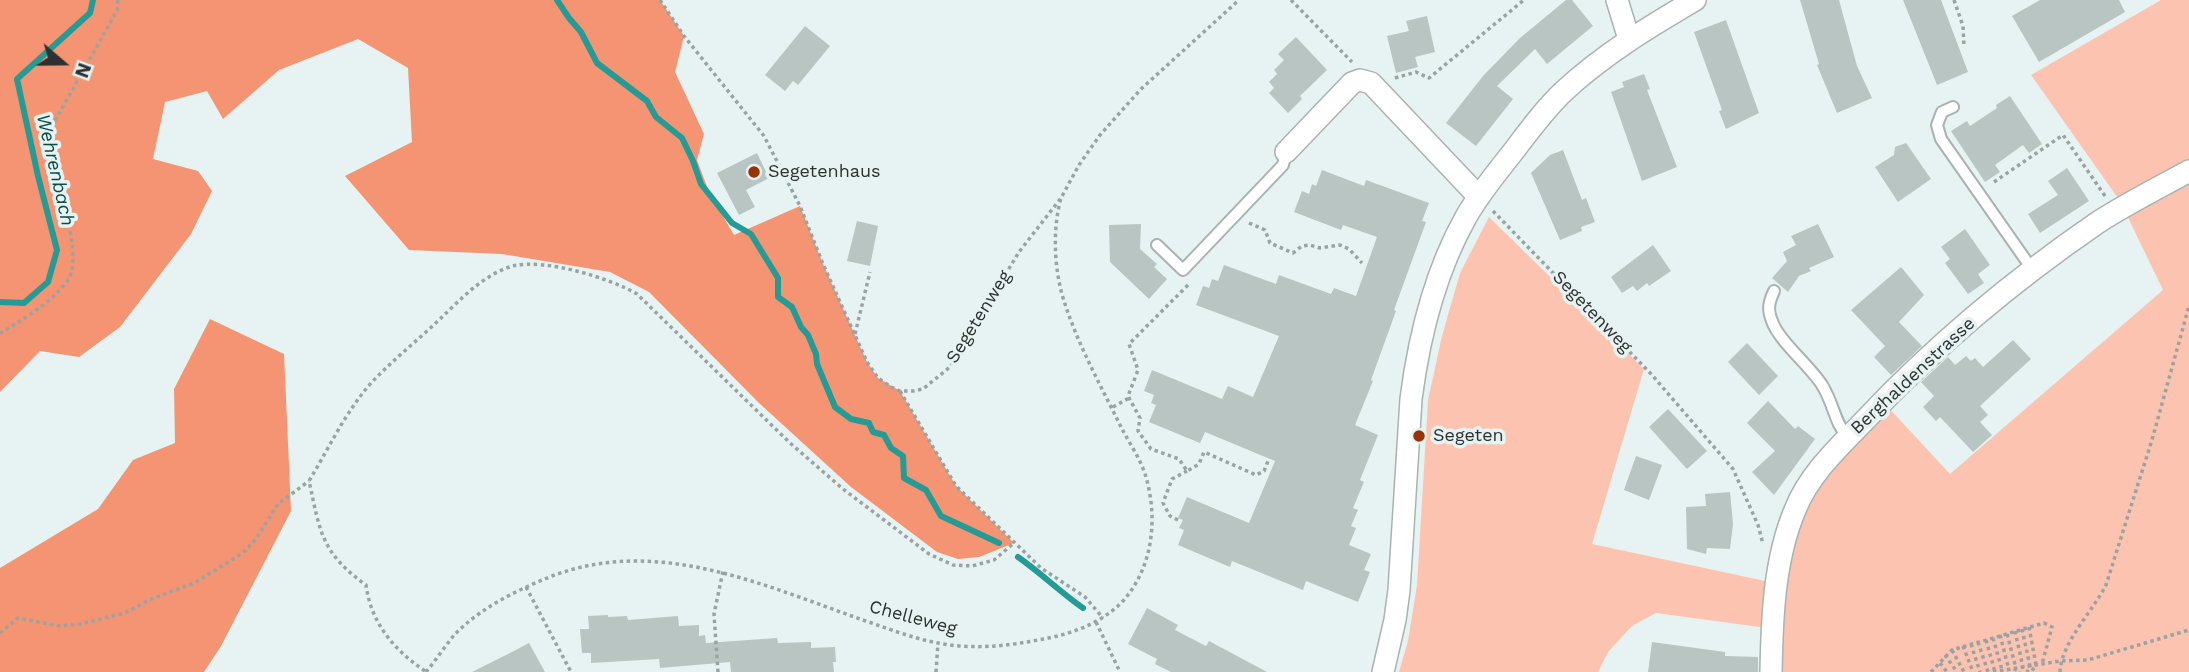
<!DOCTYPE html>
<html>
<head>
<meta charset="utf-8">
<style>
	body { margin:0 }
	#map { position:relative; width:2189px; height:672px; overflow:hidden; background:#e7f3f2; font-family:"Work Sans",sans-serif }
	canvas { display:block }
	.north { position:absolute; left:28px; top:28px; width:70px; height:70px; -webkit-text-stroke:5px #e7f3f2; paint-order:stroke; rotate:110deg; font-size:19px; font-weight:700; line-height:28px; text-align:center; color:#2d3131 }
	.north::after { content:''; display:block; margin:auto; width:24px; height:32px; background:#2d3131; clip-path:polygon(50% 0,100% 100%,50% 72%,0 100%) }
</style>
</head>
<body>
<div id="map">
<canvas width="2189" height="672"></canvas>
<div class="north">N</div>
</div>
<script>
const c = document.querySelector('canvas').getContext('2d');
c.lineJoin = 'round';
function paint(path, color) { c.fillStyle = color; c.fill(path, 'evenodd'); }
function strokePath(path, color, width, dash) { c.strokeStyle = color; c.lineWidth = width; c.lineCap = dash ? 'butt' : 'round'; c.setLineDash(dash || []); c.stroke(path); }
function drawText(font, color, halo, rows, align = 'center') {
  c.font = font + ' "Work Sans",sans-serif'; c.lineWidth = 7; c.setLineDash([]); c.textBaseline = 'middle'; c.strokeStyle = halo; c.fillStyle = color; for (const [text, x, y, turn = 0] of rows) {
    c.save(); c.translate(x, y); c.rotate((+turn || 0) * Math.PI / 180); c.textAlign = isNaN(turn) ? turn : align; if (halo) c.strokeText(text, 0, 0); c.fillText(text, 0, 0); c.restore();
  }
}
paint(new Path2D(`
	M2161,0H2189V672H1782L1784,608L1789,556L1799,522L1816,486L1887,406L1950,474L2163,290L2120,201L2031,75Z
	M1489,217L1644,369L1592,544L1770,582L1767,628L1656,613L1632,626L1608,652L1598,672H1399L1408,641L1417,585L1428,400L1442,336L1460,273Z`), '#fcc4b0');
paint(new Path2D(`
	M0,0H660L684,36L675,72L704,134L697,160L709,192L734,235L800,206L823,264L867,362L878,378L900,391L956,486L1014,543L979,557L958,559L937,552L851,487L759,403L649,292L610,272L502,254L409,250L345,176L412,142L408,68L358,39L279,70L223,119L207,91L165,102L153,159L198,171L212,191L191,234L120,327L79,357L40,351L0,392Z
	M210,319L284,354L291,511L221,646L204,672H0V568L98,509L133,460L175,443L174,389Z`), '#f49472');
strokePath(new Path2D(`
	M557,0L569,18L581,32L597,63L647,101L656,117L682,138L693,161L701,184L732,223L751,234L778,278V297L792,307L801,327L808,335L816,354L817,364L835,407L851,419L869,423L873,432L884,435L891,448L903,456L904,478L926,490L941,516L999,543
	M0,302L24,303L48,282L57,250L38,176L17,79L90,13L93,0
	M1018,557C1041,573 1060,592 1083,608`), '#259b96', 6);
paint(new Path2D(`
	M1566,0H1572L1593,26L1547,64L1535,49L1497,86L1513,99L1476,146L1446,123L1483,76L1520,38Z
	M1800,0H1839L1857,66L1872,98L1837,113L1817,65L1819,64Z
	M1903,0H1941L1968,72L1937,85Z
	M2040,0H2119L2125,12L2039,62L2012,16Z
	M1427,16L1435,52L1415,57L1418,67L1396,73L1387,36L1409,31L1406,21Z
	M1726,20L1759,113L1726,129L1719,111L1722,110L1694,32Z
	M805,26L830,46L798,85L793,81L785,91L765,75Z
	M1296,37L1327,70L1300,96L1302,99L1288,113L1269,93L1274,88L1269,82L1277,74L1274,70L1284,60L1278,54Z
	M1644,74L1650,89L1647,90L1677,167L1642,181L1611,92L1624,87L1622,82Z
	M2010,96L2042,144L2029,153L2023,145L1995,165L2000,172L1985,182L1951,131L1967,121L1970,126L1997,108L1996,105Z
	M1906,143L1931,179L1898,202L1875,167L1894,155L1895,147Z
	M1563,150L1582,200L1586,198L1595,222L1581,227L1582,231L1560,240L1531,173L1550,155Z
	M757,153L769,178L746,190L755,207L739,215L717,173Z
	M2067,168L2089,201L2040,233L2028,214L2058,195L2048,181Z
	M1322,170L1364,186L1366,180L1429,203L1422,221L1426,222L1394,310L1396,311L1371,380L1373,381L1355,425L1378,435L1360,480L1364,482L1353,508L1358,510L1351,526L1356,528L1349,545L1371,554L1364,570L1370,572L1358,602L1306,581L1303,590L1232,561L1230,567L1178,545L1184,530L1179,528L1183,520L1178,518L1187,497L1249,523L1275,461L1205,432L1200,443L1149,422L1156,405L1151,403L1154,395L1144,391L1152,370L1222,399L1228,386L1253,397L1279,336L1196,305L1203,286L1209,288L1212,279L1218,281L1224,265L1276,284L1279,275L1331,294L1334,288L1356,296L1377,237L1343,225L1341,230L1294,212L1302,191L1309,194L1312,184L1316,186Z
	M857,221L878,226L870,266L847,261Z
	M1141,224L1140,249L1157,264L1154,267L1167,279L1149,299L1110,262L1109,225Z
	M1818,224L1834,257L1809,268L1811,271L1799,276L1788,292L1772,278L1787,261L1783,252L1796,245L1791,236Z
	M1965,229L1990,265L1978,274L1984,283L1968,294L1945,263L1950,259L1941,247Z
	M1653,245L1671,271L1649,286L1647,283L1637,291L1633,286L1622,293L1611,277Z
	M1901,267L1924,295L1899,322L1922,346L1891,375L1874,357L1885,346L1851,310Z
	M2013,340L2031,359L1980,406L1988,415L1980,422L1992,435L1973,452L1940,417L1936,421L1923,407L1934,396L1921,382L1948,357L1955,365L1966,356L1971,361L1975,358L1983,367Z
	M1747,343L1778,376L1759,395L1728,362Z
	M1768,401L1795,429L1798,426L1815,439L1774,495L1752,472L1775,451L1747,423Z
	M1668,409L1707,451L1687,469L1649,427Z
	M1636,456L1662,465L1649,500L1624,490Z
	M1730,492L1733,524L1730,549L1707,548L1706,554L1687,549L1686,507L1706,506L1705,494Z
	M1147,608L1178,625L1175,630L1206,646L1209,641L1267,672H1171L1155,664L1157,659L1128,644Z
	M608,615V617L627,616L628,620L678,616L679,626L699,625V636L705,635L706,643L777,638L778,643L811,642V648L835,647L836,662H833L834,672H731L730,662L660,668L659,659L591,663V653H582L580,629H589L588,616Z
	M1652,642L1725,652V656L1758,657V672H1648Z
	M529,643L545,672H472L512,652Z`), '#b9c5c3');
const service = new Path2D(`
	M1953,107L1942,112L1937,125L1941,139L2032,269
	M1157,245L1183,270L1283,165L1286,152
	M1774,291C1769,302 1767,309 1772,321C1778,340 1810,366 1822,385C1834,404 1834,422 1848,438`);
const minor = new Path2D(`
	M1617,0L1629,39
	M1286,152L1352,83L1360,80L1371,83L1479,197
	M1383,672L1395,620L1399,590L1411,399C1419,337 1435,272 1466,217C1480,192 1499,170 1516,148C1531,128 1546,108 1564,91C1604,54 1649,27 1695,0
	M1771,672C1772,618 1774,560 1795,510C1809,474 1840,446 1866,419C1935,346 2014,280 2097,223C2126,204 2158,188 2189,171`);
strokePath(service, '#a8b3b2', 14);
strokePath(minor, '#a8b3b2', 24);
strokePath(new Path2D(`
	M660,0L684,36L764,136L800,206L823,264L867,362L878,378L891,387L900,391H913L923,389L950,367L1019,252L1061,198L1079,165L1100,135L1141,89L1239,0
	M1291,0L1352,62
	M1954,0L1963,26L1964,46
	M1395,78L1416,72L1429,78L1524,0
	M1994,182L2063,135L2105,196
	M1493,211L1652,375L1733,469L1758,525L1763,544
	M1249,223L1265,230L1270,243L1293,253L1302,246L1310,245L1320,248L1340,245L1349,249L1362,263
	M1188,285L1129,344L1138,370L1128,396L1140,418L1138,431L1151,449L1179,459L1187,471L1199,464L1204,452L1256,475L1264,471L1268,461
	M0,333C20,322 60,297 70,276C82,250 54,170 47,140L49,131L95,50L117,10L118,0
	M855,334L870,272
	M900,391L956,486L1041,568L1085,597L1103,618
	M1113,407L1129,398
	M1178,520L1170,516L1163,503L1172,479L1187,471
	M526,587L571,672
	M1096,622L1120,672
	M2029,627L2036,665L2031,672
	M2022,629L2030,666L2027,672
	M2015,631L2023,667L2020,672
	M0,633L18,618L60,626L80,624L125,613L149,600L194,583L243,553L256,539L278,504L309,481
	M2007,634L2016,668L2014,672
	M2000,635L2009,670
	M1993,638L2002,670
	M1986,640L1995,672
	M1978,642L1988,672
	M1971,644L1980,672
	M1963,646L1973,672
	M1952,650L1964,672
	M1945,655L1957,672
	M1940,663L1947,672
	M425,671C394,650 371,623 366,585C321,553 320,531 309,481C329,448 347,409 373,381C394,359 418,340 440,319C461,299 484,274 513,266C544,258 610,278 637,294L790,443L843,489L929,554L953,565L972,566L994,560L1014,543
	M426,672C436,660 445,646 455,634C482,607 517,590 552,576C658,536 763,585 863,620C895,631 927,644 961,646C987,648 1012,645 1038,640C1069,635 1101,624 1123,601C1153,567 1158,519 1146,477C1141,460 1130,444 1122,429C1102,388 1079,347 1065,304C1054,272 1052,230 1061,198
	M718,672L714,614L723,571
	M936,672L938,643
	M1931,672L1952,650L2044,623L2052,627L2042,664
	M1993,672L2060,661L2088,660L2189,630
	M2060,672C2061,643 2093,611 2106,585L2152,440L2189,306`), '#9aa3a2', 3.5, [3.5, 3.5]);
strokePath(service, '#fff', 10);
strokePath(minor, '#fff', 21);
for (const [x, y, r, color] of [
	[754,172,7,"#983302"],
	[1419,436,7,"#983302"]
]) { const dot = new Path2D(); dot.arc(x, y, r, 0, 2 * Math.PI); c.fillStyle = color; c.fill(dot); strokePath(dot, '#e7f3f2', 2.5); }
drawText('18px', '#2d3131', '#e7f3f2', [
	["Segetenhaus",768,172],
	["Segeten",1433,436]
], 'left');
drawText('18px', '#2d3131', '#e7f3f2', [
	["Segetenweg",1592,312,46],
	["Segetenweg",979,317,-58],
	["Berghaldenstrasse",1913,376,-43],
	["Chelleweg",913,618,15]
]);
drawText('italic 19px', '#084c49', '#e7f3f2', [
	["Wehrenbach",55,170,77]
]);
</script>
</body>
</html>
